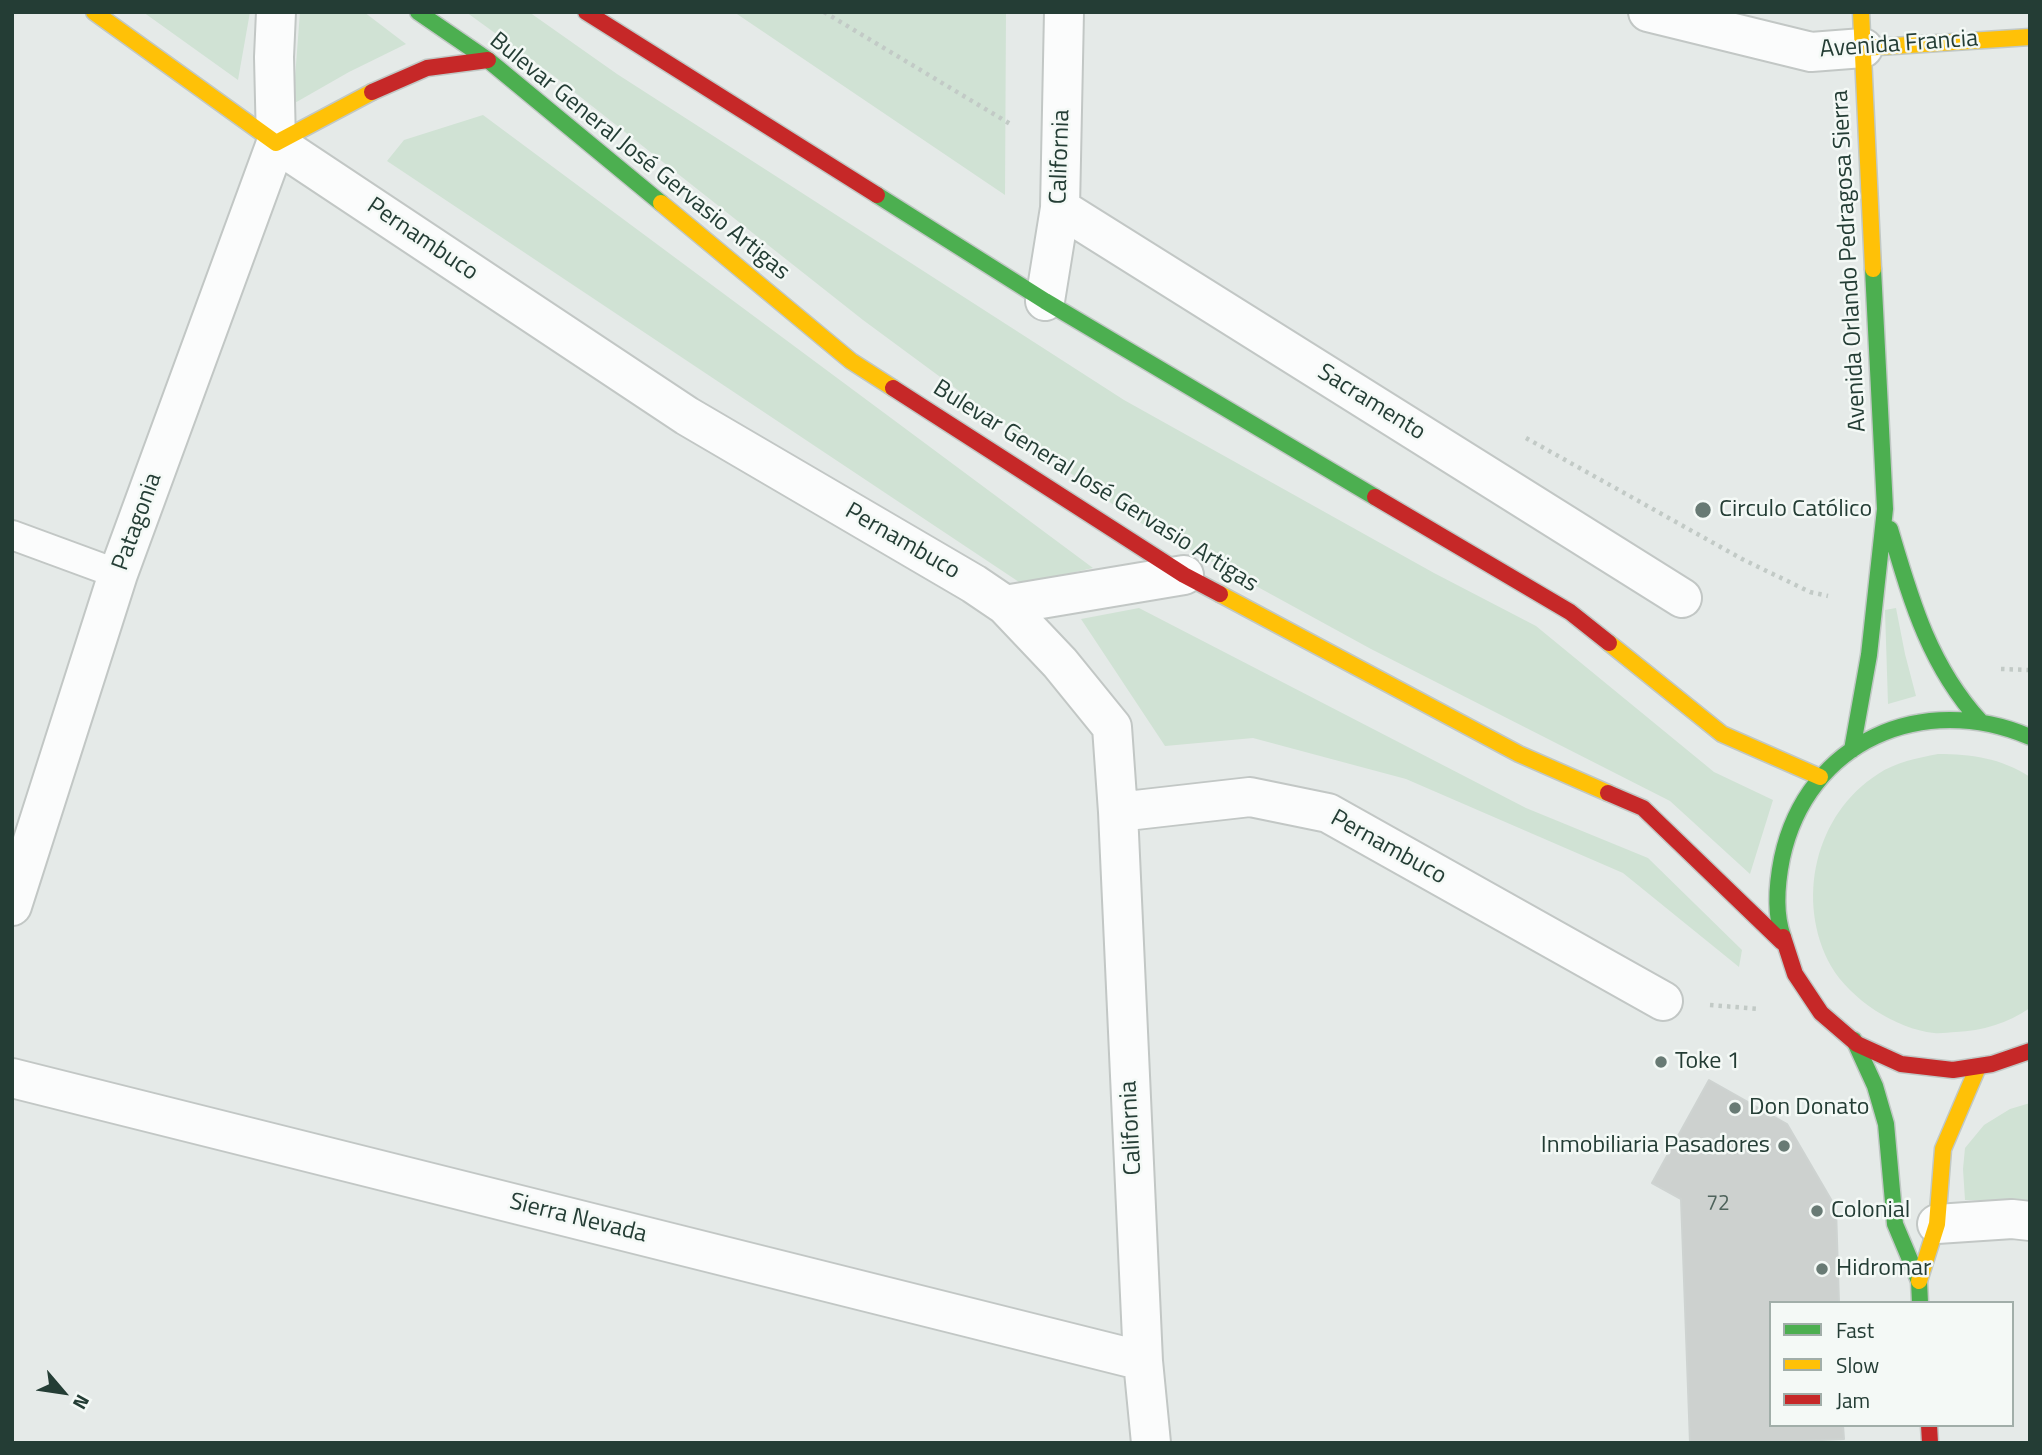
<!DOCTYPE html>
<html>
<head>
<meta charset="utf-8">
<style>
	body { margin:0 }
	#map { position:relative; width:2042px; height:1455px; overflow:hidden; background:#e5eae8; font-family:"Titillium Web",sans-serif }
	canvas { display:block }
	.frame { position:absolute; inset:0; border:14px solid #243d35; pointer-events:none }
	.legend { position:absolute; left:1769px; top:1301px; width:245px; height:126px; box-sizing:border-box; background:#f4f9f6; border:2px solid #a1aea9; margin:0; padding:9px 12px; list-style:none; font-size:21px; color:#243d35 }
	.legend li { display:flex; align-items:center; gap:14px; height:35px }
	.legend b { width:35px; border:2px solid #a1aea9 }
	.north { position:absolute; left:28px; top:1357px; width:70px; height:70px; -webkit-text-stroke:5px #f4f9f6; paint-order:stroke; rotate:119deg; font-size:19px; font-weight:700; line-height:28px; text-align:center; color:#243d35 }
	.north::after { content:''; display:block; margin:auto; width:24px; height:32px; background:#243d35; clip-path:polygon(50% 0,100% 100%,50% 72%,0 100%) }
</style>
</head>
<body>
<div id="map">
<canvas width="2042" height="1455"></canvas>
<div class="frame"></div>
<ul class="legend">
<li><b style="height:9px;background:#4caf50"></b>Fast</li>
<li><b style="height:9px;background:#ffc107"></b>Slow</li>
<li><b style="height:9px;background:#c62828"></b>Jam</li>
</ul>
<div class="north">N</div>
</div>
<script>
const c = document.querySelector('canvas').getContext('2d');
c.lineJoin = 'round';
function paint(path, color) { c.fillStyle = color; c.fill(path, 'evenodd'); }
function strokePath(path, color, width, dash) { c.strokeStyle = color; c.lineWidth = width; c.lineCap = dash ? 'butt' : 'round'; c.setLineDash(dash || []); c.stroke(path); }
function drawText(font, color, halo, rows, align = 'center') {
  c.font = font + ' "Titillium Web",sans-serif'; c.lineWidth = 5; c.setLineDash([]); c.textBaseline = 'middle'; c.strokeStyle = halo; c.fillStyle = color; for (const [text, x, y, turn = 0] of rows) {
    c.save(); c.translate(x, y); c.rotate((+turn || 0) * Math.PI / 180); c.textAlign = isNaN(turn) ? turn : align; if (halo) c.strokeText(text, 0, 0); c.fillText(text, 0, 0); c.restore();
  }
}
paint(new Path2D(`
	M143,12H250L238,80Z
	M300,12H364L406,44L349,72L293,104Z
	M466,12H529L617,74L1124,400L1434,573L1536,626L1714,772L1773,800L1750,874L1670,801L1371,649L1130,517L863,320L554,76Z
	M734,12H1006L1005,195Z
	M483,115L1093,568L1022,584L387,161L404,140Z
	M1139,608L1526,808L1648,858L1742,950L1739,967L1623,873L1406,779L1253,738L1165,746L1081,619Z
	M1896,608L1905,654L1916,696L1888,704L1885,610Z
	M1938,754C1971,754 2001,758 2030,777V1008C2008,1023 1982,1031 1956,1032C1949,1032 1941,1034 1934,1033C1896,1029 1850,999 1831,966C1795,901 1815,814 1878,774C1896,762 1917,758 1938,754Z
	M2030,1103V1202L1965,1200L1963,1169L1965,1148L1984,1125L2010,1109Z`), '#d0e2d4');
const building = new Path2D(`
	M1709,1080L1787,1124L1836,1208L1839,1303H1771V1425H1843L1844,1439L1756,1443H1690L1681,1199L1652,1183Z`);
paint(building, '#cdd1cf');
strokePath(building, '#ced3d1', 2);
const lane = new Path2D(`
	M12,535L118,574`);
const street = new Path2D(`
	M1648,12L1811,52L1863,48
	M276,143L687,416L974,584L1005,605L1060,663L1112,727L1118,812L1143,1361L1151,1443
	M1060,208L1682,598
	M1045,301L1060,208L1064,12
	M1005,605L1184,575
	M1118,812L1250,797L1328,813L1663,1001
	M12,906L118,574L276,143L274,57L276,12
	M12,1078L1143,1361
	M1937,1224L2012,1219L2030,1221`);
const fast = new Path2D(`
	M418,12L488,60L661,203
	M877,195L1045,301L1375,497
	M1890,529C1911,600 1929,665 1980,721
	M1852,750L1869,655L1885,509L1873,269
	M1783,937C1774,912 1777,883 1782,858C1807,741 1923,691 2030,737
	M1854,1040L1875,1086L1886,1124L1895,1224L1919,1281L1920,1303`);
const slow = new Path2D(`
	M94,12L276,143L372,92
	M1861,12L1873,269
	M1863,48L2030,37
	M661,203L851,361L893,388
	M1220,594L1519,754L1608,793
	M1609,643L1722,734L1820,777
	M1919,1281L1937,1224L1943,1149L1978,1067`);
const jam = new Path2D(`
	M586,12L877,195
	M372,92L427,68L488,60
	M893,388L1184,575L1220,594
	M1375,497L1570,612L1609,643
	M1608,793L1643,808L1782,942
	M1783,937L1795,974L1821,1013L1857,1044L1901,1064L1953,1070L1992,1064L2030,1051
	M1929,1425L1930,1443`);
strokePath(lane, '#c2c7c5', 32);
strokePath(street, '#c2c7c5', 42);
strokePath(fast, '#c1c8c5', 19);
strokePath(slow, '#c1c8c5', 19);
strokePath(jam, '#c1c8c5', 19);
strokePath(new Path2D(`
	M824,12L1012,125
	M1526,438L1742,559L1810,592L1828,596
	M2001,669L2030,670
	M1710,1005L1760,1009`), '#c2cac6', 4.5, [3.5, 5]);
strokePath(lane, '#fbfcfc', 28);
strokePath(street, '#fbfcfc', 38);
strokePath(fast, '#4caf50', 16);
strokePath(slow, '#ffc107', 16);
strokePath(jam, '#c62828', 16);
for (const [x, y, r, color] of [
	[1703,510,9,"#687a74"],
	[1661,1062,7,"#687a74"],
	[1735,1108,7,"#687a74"],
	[1784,1146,7,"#687a74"],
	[1817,1211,7,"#687a74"],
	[1822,1269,7,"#687a74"]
]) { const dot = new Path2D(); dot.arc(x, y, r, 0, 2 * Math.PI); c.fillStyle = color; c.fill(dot); strokePath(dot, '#f4f9f6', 2.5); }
drawText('21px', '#4f635c', null, [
	["72",1718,1205]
]);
drawText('24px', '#243d35', '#f4f9f6', [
	["Avenida Francia",1899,45,-4],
	["Bulevar General José Gervasio Artigas",639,157,39],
	["California",1061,157,-88],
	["Pernambuco",422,240,34],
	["Avenida Orlando Pedragosa Sierra",1850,261,-93],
	["Sacramento",1371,403,32],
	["Bulevar General José Gervasio Artigas",1095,487,32],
	["Patagonia",138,522,-70],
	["Pernambuco",902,542,30],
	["Pernambuco",1388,848,29],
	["California",1132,1128,-93],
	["Sierra Nevada",578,1219,14]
]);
drawText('24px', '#243d35', '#f4f9f6', [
	["Circulo Católico",1719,510],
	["Toke 1",1675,1062],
	["Don Donato",1749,1108],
	["Inmobiliaria Pasadores",1770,1146,"right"],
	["Colonial",1831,1211],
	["Hidromar",1836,1269]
], 'left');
</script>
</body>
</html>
